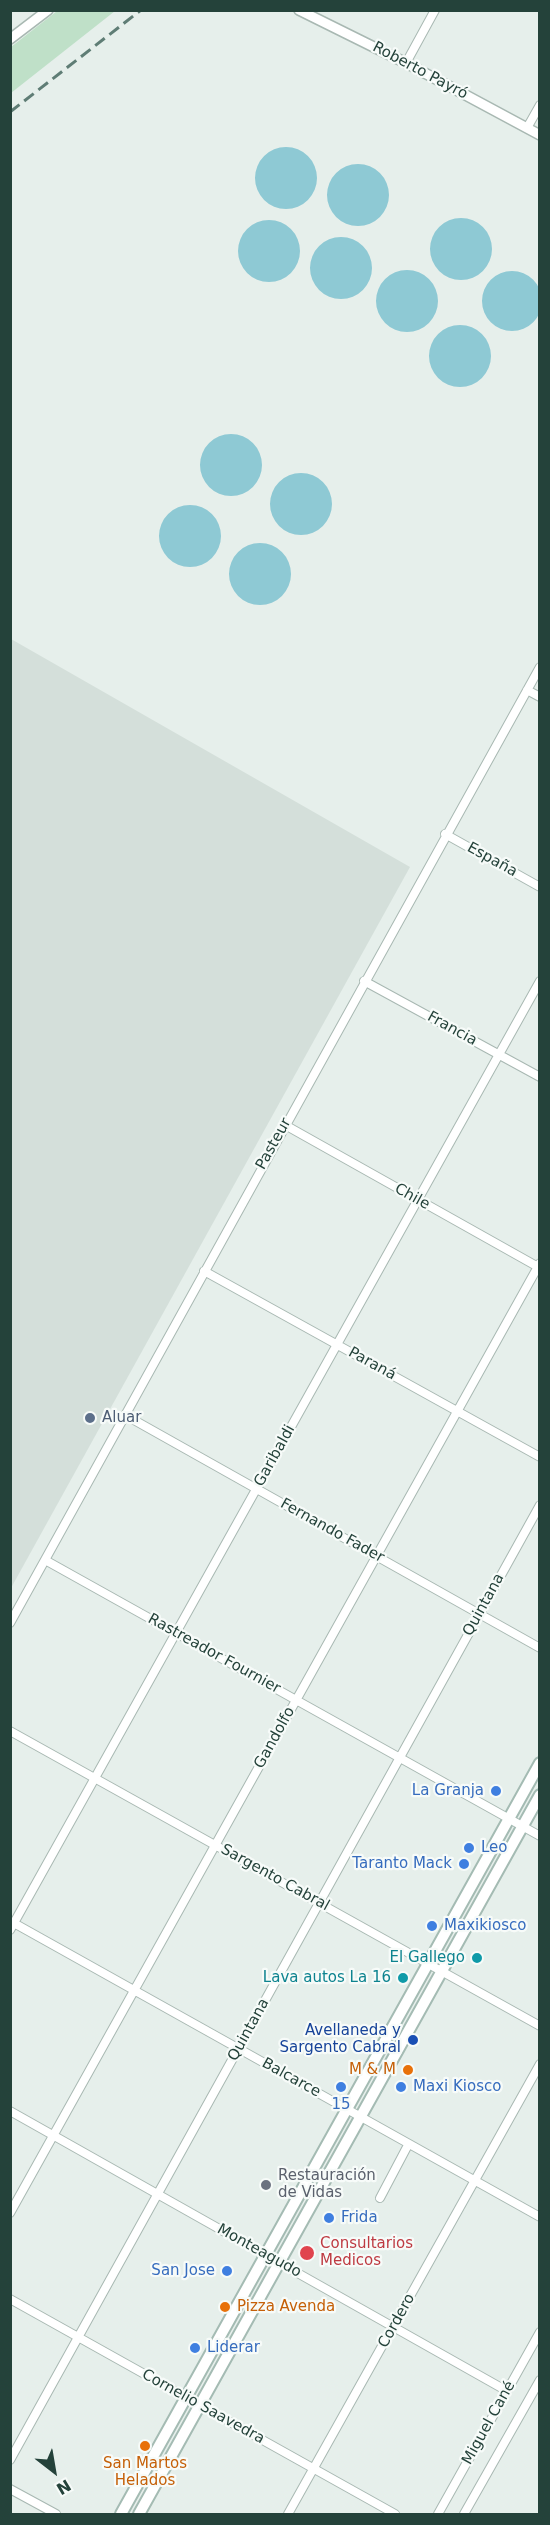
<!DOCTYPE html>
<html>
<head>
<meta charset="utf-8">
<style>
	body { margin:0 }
	#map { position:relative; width:550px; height:2525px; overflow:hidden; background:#e6efeb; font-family:"DejaVu Sans",sans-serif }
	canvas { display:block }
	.frame { position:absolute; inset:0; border:12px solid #24423a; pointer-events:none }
	.north { position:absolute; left:24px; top:2441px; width:60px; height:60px; -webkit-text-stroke:4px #f7fbf9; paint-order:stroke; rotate:149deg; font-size:16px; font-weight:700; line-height:24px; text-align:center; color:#24423a }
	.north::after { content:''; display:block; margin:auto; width:21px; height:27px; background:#24423a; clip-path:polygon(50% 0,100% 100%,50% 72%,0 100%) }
</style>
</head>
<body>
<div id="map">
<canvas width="550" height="2525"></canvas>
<div class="frame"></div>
<div class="north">N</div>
</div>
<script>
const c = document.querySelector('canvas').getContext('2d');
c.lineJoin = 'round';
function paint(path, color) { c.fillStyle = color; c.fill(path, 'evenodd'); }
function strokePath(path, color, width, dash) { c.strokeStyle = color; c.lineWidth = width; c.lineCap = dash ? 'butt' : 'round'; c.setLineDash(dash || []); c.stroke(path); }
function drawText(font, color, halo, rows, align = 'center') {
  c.font = font + ' "DejaVu Sans",sans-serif'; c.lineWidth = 4.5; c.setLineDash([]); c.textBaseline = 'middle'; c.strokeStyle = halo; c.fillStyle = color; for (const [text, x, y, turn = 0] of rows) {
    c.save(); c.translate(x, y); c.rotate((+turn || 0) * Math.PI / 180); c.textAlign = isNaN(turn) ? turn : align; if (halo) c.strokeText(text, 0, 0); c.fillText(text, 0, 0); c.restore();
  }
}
paint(new Path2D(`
	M11,639L410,867L11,1588Z`), '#d4dfda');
paint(new Path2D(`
	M57,11H115L11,93V47Z`), '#bfe0c8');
paint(new Path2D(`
	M255 178a31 31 0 1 1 62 0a31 31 0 1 1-62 0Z
	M327 195a31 31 0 1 1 62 0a31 31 0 1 1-62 0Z
	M430 249a31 31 0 1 1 62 0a31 31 0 1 1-62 0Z
	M238 251a31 31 0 1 1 62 0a31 31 0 1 1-62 0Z
	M310 268a31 31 0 1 1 62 0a31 31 0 1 1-62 0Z
	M376 301a31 31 0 1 1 62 0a31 31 0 1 1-62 0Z
	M482 301a30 30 0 1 1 60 0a30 30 0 1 1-60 0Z
	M429 356a31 31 0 1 1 62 0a31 31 0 1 1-62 0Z
	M200 465a31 31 0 1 1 62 0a31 31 0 1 1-62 0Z
	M270 504a31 31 0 1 1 62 0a31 31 0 1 1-62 0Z
	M159 536a31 31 0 1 1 62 0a31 31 0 1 1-62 0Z
	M229 574a31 31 0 1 1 62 0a31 31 0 1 1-62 0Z`), '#8ec9d4');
const minor = new Path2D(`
	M406,63L435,10
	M527,128L540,105
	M527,690L540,697
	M445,834L540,887
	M364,981L540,1077
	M285,1125L540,1268
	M204,1271L540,1457
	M125,1415L540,1648
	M45,1560L540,1836
	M10,1623L540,667
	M10,1731L540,2026
	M12,1922L540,2217
	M10,1930L540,981
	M10,2111L507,2391
	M380,2198L408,2145
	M10,2213L540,1263
	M10,2299L395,2514
	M10,2460L540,1505
	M10,2489L56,2514
	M288,2514L540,2064
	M438,2514L540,2332
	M464,2514L540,2380`);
const tertiary = new Path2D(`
	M299,10L406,63L540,135
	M10,39L48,10`);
const secondary = new Path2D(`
	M121,2514L540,1763
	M139,2514L540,1795`);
strokePath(minor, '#a8b8b2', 10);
strokePath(tertiary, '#a8b8b2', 12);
strokePath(secondary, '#a4bbb3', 14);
strokePath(minor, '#fff', 8);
strokePath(tertiary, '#fff', 9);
strokePath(secondary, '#fff', 10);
strokePath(new Path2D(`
	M10,112L141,10`), '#5f7d75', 3, [12, 6]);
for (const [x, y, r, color] of [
	[90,1418,6,"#5c6f8a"],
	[496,1791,6,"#3f7fe0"],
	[469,1848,6,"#3f7fe0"],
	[464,1864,6,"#3f7fe0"],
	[432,1926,6,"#3f7fe0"],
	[477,1958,6,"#0f9aa8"],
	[403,1978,6,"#0f9aa8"],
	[413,2040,6,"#1a4fb4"],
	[408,2070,6,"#e8710a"],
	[341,2087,6,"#3f7fe0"],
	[401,2087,6,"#3f7fe0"],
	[266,2185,6,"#6b7280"],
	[329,2218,6,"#3f7fe0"],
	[307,2253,8,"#e0444e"],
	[227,2271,6,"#3f7fe0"],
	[225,2307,6,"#e8710a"],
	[195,2348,6,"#3f7fe0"],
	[145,2446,6,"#e8710a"]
]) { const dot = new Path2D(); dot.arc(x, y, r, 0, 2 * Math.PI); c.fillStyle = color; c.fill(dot); strokePath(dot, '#f7fbf9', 2); }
drawText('15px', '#24423a', '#f7fbf9', [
	["Roberto Payró",420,71,28],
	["España",492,860,29],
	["Francia",452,1029,29],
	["Pasteur",274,1144,-61],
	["Chile",412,1197,29],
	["Paraná",372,1364,29],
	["Garibaldi",275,1456,-61],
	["Fernando Fader",332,1531,29],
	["Quintana",484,1605,-61],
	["Rastreador Fournier",214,1654,29],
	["Gandolfo",275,1738,-61],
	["Sargento Cabral",275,1878,29],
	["Quintana",249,2030,-61],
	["Balcarce",291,2078,29],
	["Monteagudo",259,2251,29],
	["Cordero",397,2321,-61],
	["Cornelio Saavedra",203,2407,29],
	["Miguel Cané",489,2423,-61]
]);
drawText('15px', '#4e5e75', '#f7fbf9', [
	["Aluar",102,1418]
], 'left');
drawText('15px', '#366cbe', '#f7fbf9', [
	["La Granja",484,1791,"right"],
	["Leo",481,1848],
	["Taranto Mack",452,1864,"right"],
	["Maxikiosco",444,1926],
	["Maxi Kiosco",413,2087],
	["15",341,2105,"center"],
	["Frida",341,2218],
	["San Jose",215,2271,"right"],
	["Liderar",207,2348]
], 'left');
drawText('15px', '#0d838f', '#f7fbf9', [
	["El Gallego",465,1958],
	["Lava autos La 16",391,1978]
], 'right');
drawText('15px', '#164399', '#f7fbf9', [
	["Avellaneda y",401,2031],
	["Sargento Cabral",401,2048]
], 'right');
drawText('15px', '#c56008', '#f7fbf9', [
	["M & M",396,2070],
	["Pizza Avenda",237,2307,"left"],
	["San Martos",145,2464,"center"],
	["Helados",145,2481,"center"]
], 'right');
drawText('15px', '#5b616d', '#f7fbf9', [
	["Restauración",278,2176],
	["de Vidas",278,2193]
], 'left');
drawText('15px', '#be3a42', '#f7fbf9', [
	["Consultarios",320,2244],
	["Medicos",320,2261]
], 'left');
</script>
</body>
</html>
